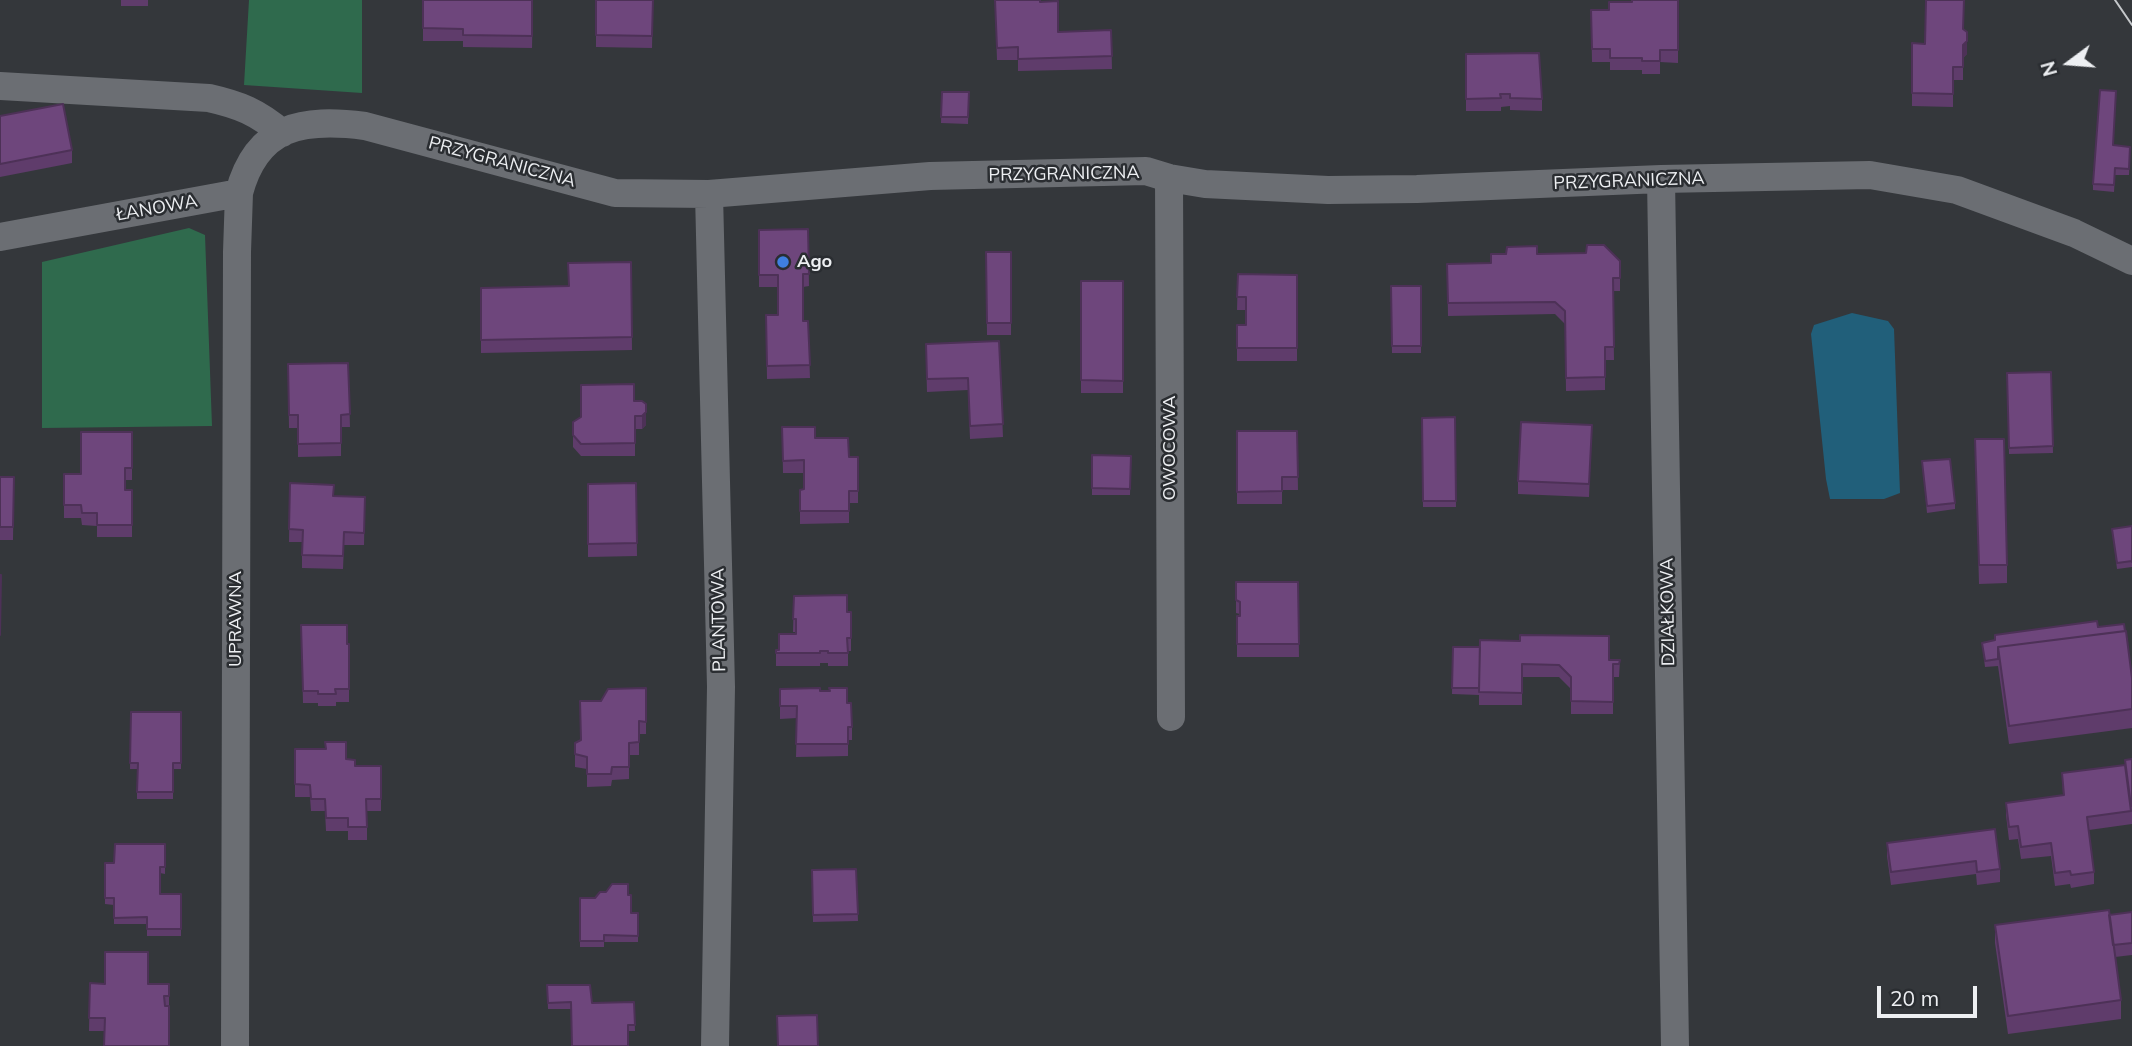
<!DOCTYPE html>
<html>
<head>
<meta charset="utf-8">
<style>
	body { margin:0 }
	#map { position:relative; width:2132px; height:1046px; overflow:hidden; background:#34373b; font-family:Mulish,sans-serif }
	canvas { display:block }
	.north { position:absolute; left:2034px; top:28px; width:70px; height:70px; -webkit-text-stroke:5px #2a2d31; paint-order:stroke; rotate:254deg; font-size:19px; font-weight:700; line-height:28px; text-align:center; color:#edeff2 }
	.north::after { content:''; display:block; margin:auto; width:24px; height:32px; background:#edeff2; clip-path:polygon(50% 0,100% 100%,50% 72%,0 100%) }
	.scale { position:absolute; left:1877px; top:986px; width:100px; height:32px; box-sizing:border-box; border:4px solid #edeff2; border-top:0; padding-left:9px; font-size:21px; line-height:24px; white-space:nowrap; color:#edeff2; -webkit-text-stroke:5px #2a2d31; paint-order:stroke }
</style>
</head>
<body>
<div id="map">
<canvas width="2132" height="1046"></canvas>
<div class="north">N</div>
<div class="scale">20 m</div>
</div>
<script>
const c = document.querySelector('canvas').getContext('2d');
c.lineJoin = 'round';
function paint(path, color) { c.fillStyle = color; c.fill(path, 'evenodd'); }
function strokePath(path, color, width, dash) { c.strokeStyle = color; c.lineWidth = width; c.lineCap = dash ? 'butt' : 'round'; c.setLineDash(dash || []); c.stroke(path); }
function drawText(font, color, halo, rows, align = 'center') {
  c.font = font + ' Mulish,sans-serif'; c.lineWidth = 5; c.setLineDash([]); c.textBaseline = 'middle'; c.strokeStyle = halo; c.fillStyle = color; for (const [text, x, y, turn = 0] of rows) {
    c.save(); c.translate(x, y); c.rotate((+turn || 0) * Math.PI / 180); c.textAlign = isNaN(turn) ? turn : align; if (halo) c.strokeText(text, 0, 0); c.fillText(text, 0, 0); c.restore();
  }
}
paint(new Path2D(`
	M249,0H362V93L244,85Z
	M189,228L205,235L212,426L42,428V262Z`), '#2f6a4d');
paint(new Path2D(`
	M1852,313L1888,321L1894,329L1900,493L1884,499H1830L1826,479L1811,334L1814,325Z`), '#215f7a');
strokePath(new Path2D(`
	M0,86L209,98C240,105 257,112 282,133
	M1169,178L1171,717
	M1661,179L1675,1046
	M709,194L721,687L715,1046
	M0,237L239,193C257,125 303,118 365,126L615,193L709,194L930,176L1146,171L1169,178L1205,184L1328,190L1417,189L1661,179L1870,175L1957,190L2074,233L2132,261
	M235,1046L237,252L239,193`), '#6b6e73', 28);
strokePath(new Path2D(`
	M2115,0L2132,25`), '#c5c8cb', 2);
paint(new Path2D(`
	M121,0H148V6H121Z
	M423,0H533L532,48L463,47V41H423Z
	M596,0H653L652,48L596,47Z
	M995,0L1040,2L1058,32L1111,30L1112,69L1018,71V60H997Z
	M1678,0V63L1660,62V74H1642V70H1610V62H1592L1591,10H1609L1632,2Z
	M1963,29L1967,32V54L1963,58V80H1953V107L1912,106V43L1925,44Z
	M1466,54L1542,99V111L1510,110V106L1501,107V111H1466Z
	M942,92H969L968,124L941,123Z
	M0,116L72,150V163L0,177Z
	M2113,145L2130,153L2129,175H2115L2114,192L2093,190V184Z
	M808,229L809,286L803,287V321H808L810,378L767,379L766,315H778V287H759V230Z
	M986,252H1011V335H987Z
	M1537,254L1620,278V291H1613L1614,360H1605V390L1566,391L1565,324L1555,314L1448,316L1447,264L1491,263Z
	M631,262L632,350L481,353V288L569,286Z
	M1238,274L1297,275V361H1237V325H1246V310H1237Z
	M1081,281H1123V393H1081Z
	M1391,286H1421V353H1392Z
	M999,341L1003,437L970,439L968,390L927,392L926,357Z
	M348,363L350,427H341V456L298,457V428H289L288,364Z
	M2051,372L2053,453L2009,454L2007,373Z
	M634,401L646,404V425L642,429H635V456H581L573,447V422Z
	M1455,417L1456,507H1423L1422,418Z
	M1592,425L1589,497L1518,494V481Z
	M782,427L815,438L849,457L858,491V503H849V523L800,524V490L804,489V473H783Z
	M1237,431H1297L1298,490H1282V504H1237Z
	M132,432V480H125V490H132V537H97V526L82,525L81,518H64V474H81Z
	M1975,439L2007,565V583L1979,584Z
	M1092,455L1131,456L1130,495H1092Z
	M1922,461L1955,503V509L1927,513Z
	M0,477H14L13,540H0Z
	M290,483L334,496L365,497L364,545H344L343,569L302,568V542H289Z
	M636,483L637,556L588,557V484Z
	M2132,526V569V567L2117,569L2112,529Z
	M1236,582H1298L1299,657H1237V616H1240V614L1236,613Z
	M794,596L847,612H851V651H848V666H828V663H820V666H776V650H779L796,634V632H793Z
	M301,625L349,644V702H336V706H318V703H303Z
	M2098,627L2132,678V728L2009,744L1998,666L1985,667L1982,643Z
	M1453,647L1620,660L1619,677H1613V714H1571V689L1559,677H1522V705H1479V695L1452,694Z
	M646,688V734H639V755H629V779L612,780L611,786L587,787V769L575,767V743L580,740L601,701Z
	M780,689L820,691L847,703L852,727V740H848V756L796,757L797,718L780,719Z
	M131,712H181V769H173V799H137V769H130Z
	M295,749L346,759L355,766H381V811H367V840H348V831H326L325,811H311L310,797H295Z
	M2132,759V824L2089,830L2094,872V884L2071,888L2070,884L2055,886L2051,856L2021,859L2018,839L2009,840L2006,815V803L2063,795L2062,773L2125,765V760Z
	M1995,829L2000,869V882L1977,885L1976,874L1891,885L1887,856V843Z
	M165,844V874L160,873V894H181V936H147V924H114V905L105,904V863H114Z
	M856,869L858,921L813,922L812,870Z
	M628,895L631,913H638V942H604V947H580V898Z
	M2132,912V955L2115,957L2121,1000V1019L2008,1034L1995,943V925L2109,915Z
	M90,983L169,984V1046L105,1031H89Z
	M547,985L592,1003L634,1002L635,1031H628L571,1009H548Z`), '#5f3c6b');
paint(new Path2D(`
	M1967,41V54L1963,58V80V45Z
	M646,412V425L642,429V416Z`), '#4d3157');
const building = new Path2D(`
	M423,0H532V36L463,35V29L423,28Z
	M596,0H653L652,36L596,35Z
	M995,0H1040V2L1058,1V32L1111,30L1112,56L1018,59V47L997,48Z
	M1632,0H1678V50H1660V61H1642V58H1610V49H1592L1591,10H1609V2H1632Z
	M1926,0H1964L1963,29L1967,32V41L1963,45V67H1953V94L1912,93V43L1925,44Z
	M1539,53L1542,99L1510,98V94H1500L1501,98L1466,99V54Z
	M2100,90L2116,91L2113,145L2130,147L2129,169L2115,168L2114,185L2093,184Z
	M942,92H969L968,117H941Z
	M63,104L72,150L0,164V116Z
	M808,229L809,274H803V321H808L810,365L767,366L766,315H778V275H759V230Z
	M1587,245H1604L1620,261V278H1613L1614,347H1605V377L1566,378L1565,311L1555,302L1448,303L1447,264L1491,263V254H1506L1507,247L1537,246V254L1586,253Z
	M986,252H1011V323H987Z
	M631,262L632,337L481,340V288L569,286L568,263Z
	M1238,274L1297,275V348H1237V325H1246V297H1237Z
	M1081,281H1123V381L1081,380Z
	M1391,286H1421V346H1392Z
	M999,341L1003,424L970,426L968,378L927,379L926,344Z
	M348,363L350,414L341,415V443L298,444V415H289L288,364Z
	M2051,372L2053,446L2009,448L2007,373Z
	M634,384V401H642L646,404V412L642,416H635V443L581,444L573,435V422L581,417V385Z
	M1455,417L1456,501H1423L1422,418Z
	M1521,422L1592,425L1589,484L1518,481Z
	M782,427H815V438H848L849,457H858V491H849V511H800V490L804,489V460L783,461Z
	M1237,431H1297L1298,477H1282V491L1237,492Z
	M81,432H132V468H125V490H132V525H97V513H82L81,505H64V474H81Z
	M1975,439H2004L2007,565H1979Z
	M1092,455L1131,456L1130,489L1092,488Z
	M1950,459L1955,503L1927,506L1922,461Z
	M0,477H14L13,527H0Z
	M290,483L334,485L333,496L365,497L364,533L344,532L343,556L302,555L303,530L289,529Z
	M636,483L637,543L588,544V484Z
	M2132,526V562V561L2117,563L2112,529Z
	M0,575H1L0,635Z
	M1236,582H1298L1299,644H1237V616H1240V602L1236,600Z
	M847,595V612H851V638H847L848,653H828V651H820V653H776V650H779V634H796V619H793L794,596Z
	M2097,621L2098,627L2124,624L2125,631L1998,647V659L1985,661L1982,643L1995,640V635Z
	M301,625H347V644H349V689H335L336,694H318V691H303Z
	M2126,631L2132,678V709L2009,726L1998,647Z
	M1520,635L1609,636V660H1620L1619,664H1613V702L1571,701V677L1559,665L1522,664V693L1479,692L1480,640L1520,641Z
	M1453,647H1480L1479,688H1452Z
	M646,688V722L639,721V742L629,743V767H612L611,774H587V757L575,754V743L581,740L580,701H601L608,689Z
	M820,688V691H830L829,688H847V703H851L852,727H848V744H796L797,706H780V689Z
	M131,712H181V763H173V792H137L138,763H130Z
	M325,742H346V759L355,760V766H381V799H366L367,827H348V818H326L325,799H311L310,785L295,784V749H326Z
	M2132,759V806H2131L2125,760Z
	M2125,765L2131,811L2087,817L2094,872L2071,875L2070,871L2055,873L2051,843L2021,847L2018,826L2009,827L2006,803L2064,795L2062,773Z
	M1995,829L2000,869L1977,872L1976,861L1891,872L1887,843Z
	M115,844H165V867H160V894H181V929H147V917L114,918V898H105V863H114Z
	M856,869L858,914L813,915L812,870Z
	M612,884H628V895H631V913H638V936L604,935V941H580V898H595L600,892H606Z
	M2109,910L2121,1000L2008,1016L1995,925Z
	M2132,912V943L2113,945L2109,915Z
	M105,952H148V984H169V996H164L165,1006H169V1046H104L105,1018H89L90,983L105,984Z
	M547,985H590L592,1003L634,1002L635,1025H628V1046H572L571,1002L548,1003Z
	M817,1015L818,1046H778L777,1016Z`);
paint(building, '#6e467c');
strokePath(building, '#4d3157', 2);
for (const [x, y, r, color] of [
	[783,262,7,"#3f7fe0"]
]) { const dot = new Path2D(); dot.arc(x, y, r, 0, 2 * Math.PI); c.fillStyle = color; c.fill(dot); strokePath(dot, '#2a2d31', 2.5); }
drawText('18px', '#edeff2', '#2a2d31', [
	["PRZYGRANICZNA",502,162,15],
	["PRZYGRANICZNA",1064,174,-1],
	["PRZYGRANICZNA",1629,181,-2],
	["ŁANOWA",157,208,-10],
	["OWOCOWA",1170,448,-90],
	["DZIAŁKOWA",1668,612,-91],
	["UPRAWNA",236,619,-90],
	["PLANTOWA",719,620,-91]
]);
drawText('bold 18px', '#edeff2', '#2a2d31', [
	["Ago",797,262]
], 'left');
</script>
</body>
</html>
